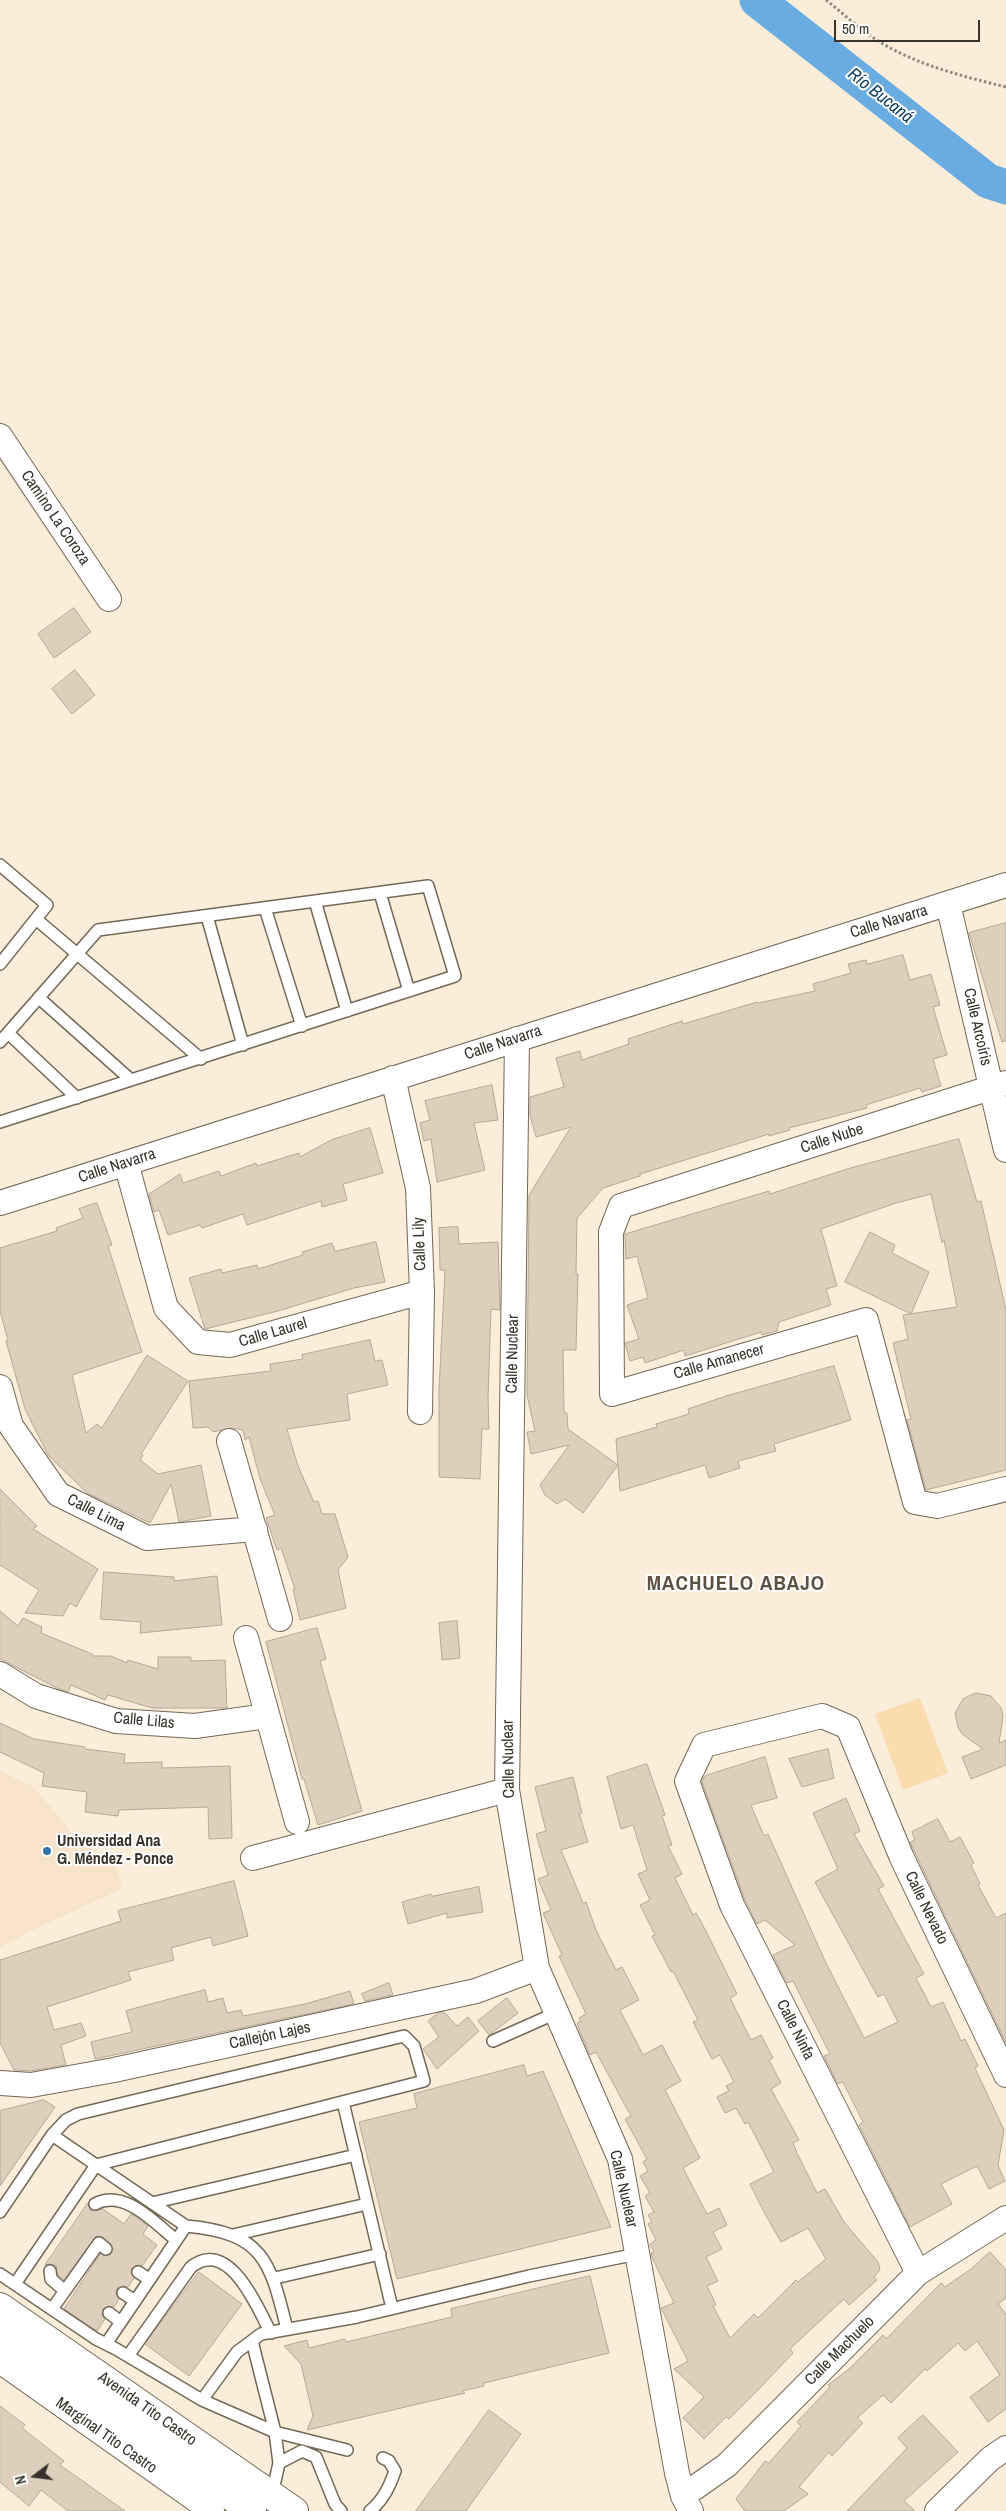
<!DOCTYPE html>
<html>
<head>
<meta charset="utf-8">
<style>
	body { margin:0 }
	#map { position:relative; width:1006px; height:2511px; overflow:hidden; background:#faedd9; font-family:"Archivo Narrow",sans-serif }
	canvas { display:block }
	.north { position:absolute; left:10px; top:2451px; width:50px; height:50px; -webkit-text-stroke:4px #fff; paint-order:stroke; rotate:255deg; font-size:14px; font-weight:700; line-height:20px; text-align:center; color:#37322b }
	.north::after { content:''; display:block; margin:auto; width:18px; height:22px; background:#37322b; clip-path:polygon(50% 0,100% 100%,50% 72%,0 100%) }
	.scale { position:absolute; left:834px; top:20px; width:146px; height:22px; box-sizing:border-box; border:2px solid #37322b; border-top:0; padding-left:6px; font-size:15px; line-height:18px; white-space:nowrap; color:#37322b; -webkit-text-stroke:4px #fff; paint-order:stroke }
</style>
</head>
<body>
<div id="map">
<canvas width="1006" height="2511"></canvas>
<div class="north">N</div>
<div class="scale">50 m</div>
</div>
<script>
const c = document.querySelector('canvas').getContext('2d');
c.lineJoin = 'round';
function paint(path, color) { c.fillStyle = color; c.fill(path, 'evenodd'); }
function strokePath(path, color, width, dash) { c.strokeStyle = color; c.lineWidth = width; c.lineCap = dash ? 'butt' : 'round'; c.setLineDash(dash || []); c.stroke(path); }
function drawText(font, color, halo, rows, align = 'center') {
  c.font = font + ' "Archivo Narrow",sans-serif'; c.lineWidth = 4; c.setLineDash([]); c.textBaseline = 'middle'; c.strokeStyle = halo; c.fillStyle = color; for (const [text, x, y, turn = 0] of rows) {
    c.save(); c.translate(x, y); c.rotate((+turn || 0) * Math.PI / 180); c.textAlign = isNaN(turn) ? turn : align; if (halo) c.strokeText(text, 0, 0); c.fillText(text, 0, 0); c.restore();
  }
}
paint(new Path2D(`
	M0,1771L34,1787L75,1837L115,1864L123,1888L26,1933L0,1948Z`), '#f6e3c9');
paint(new Path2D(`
	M920,1698L948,1773L903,1790L875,1714Z`), '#fadcaf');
strokePath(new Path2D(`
	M757,0L988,181L1006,187`), '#69ace2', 35);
const building = new Path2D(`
	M74,608L91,632L54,658L38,634Z
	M75,670L95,695L72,714L52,689Z
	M1006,923V1041L1002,1042L969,933Z
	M903,955L910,980L931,974L940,1005L933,1007L947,1055L933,1059L941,1086L922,1092L920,1088L866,1105L867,1108L789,1128L790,1130L769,1136V1134L640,1174V1176L603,1188L577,1218L576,1274H578L576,1350H563L564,1412L567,1413L568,1429L618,1465L583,1513L565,1499L557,1504L545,1495L540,1485L569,1445L531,1454L527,1432L535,1431L527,1395L529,1195L571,1127L536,1137L530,1115V1097L564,1087L556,1058L580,1051L582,1060L629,1044L628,1039L682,1021L683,1024L757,1002L758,1003L815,991L813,984L851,973L848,964L866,960L867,964Z
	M492,1085L498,1120L474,1123L485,1170L437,1182L431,1139L424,1141L420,1123L430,1120L425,1101Z
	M370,1128L383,1173L343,1184L347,1200L322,1207L321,1201L247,1225L243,1214L202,1228L200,1225L168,1235L159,1210L154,1212L149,1194L180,1174L183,1183L219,1171L221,1176L256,1163L257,1166L299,1153L300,1157L331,1140Z
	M959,1139L977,1202L981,1201L1006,1310V1470L926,1490L907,1420L911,1419L893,1343L908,1339L903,1315L957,1307L944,1240L942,1243L931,1194L896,1203L821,1229L837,1286L826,1289L831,1305L779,1322L777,1331L762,1335L761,1332L685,1356L684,1350L645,1363L643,1357L630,1361L625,1343L639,1339L627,1305L648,1298L637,1256L626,1259L625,1234L769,1191L770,1194L847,1169Z
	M97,1203L112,1245L108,1246L142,1352L72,1375L86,1433L97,1424L102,1428L147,1355L188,1381L141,1454L143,1455L140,1460L158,1474L201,1465L211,1516L179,1522L171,1484L150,1523L87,1493L48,1455L25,1409L6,1341L8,1340L0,1311V1248L57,1231L56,1228L83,1218L79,1209Z
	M458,1227L459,1244L498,1242L500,1310L491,1309L488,1399L489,1429H482L480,1479L439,1477V1390L445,1270H440L439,1228Z
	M870,1232L895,1245L892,1253L929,1272L911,1314L845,1282Z
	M376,1242L385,1282L354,1288L278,1311L205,1329L189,1278L221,1269L222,1273L257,1265L258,1269L303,1255L302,1252L332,1243L335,1251Z
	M370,1340L375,1361L382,1360L388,1385L347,1394L350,1420L287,1429L298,1466L314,1502L318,1501L322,1514H335L348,1557L338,1570L346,1608L300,1620L293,1589H295L281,1548L277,1550L266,1518L275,1515L260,1479L249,1437L245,1440L243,1430L232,1428L213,1432L208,1427L193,1428L189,1381L271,1371L270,1364L303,1359L302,1355Z
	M834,1366L851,1420L774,1444L776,1451L738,1461L740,1468L709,1478L705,1465L620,1491L616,1439L657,1427L656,1424L689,1414L688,1409L726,1396Z
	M0,1489L37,1526L33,1529L98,1569L76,1607L70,1603L63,1616L25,1613L39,1590L0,1565Z
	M104,1572L174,1577V1581L217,1576L222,1625L140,1633L141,1622L101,1619Z
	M0,1611L18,1626L23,1618L42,1627L41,1633L92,1654L93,1656H111L127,1663L128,1660L158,1669V1657H191V1661L225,1660L227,1708H152L108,1695L105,1700L71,1685L68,1692L59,1689L0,1659Z
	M457,1621L460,1658L442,1660L439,1623Z
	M317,1628L326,1659L320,1661L362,1811L318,1825L304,1779H302L266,1642Z
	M976,1693L991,1696L1001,1708L1003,1716L999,1743L1006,1740V1765L971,1779L962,1757L983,1749L962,1734L958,1727L955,1713L963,1699Z
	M0,1723L34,1739L85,1747V1749L125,1754L124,1763L162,1762V1768L230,1766L232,1838L209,1839L208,1807L119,1810L118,1816L85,1812L87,1792L42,1786L44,1773L0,1752Z
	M828,1749L834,1778L802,1787L789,1759Z
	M765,1757L777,1798L751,1805L764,1836L768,1834L825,1961L864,2038L898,2022L884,1994L878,1997L815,1882L838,1869L813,1813L846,1798L860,1831L854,1834L884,1886L878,1889L924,1974L916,1978L931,2007L943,2002L961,2041L965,2039L978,2066L975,2068L1004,2130L998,2165L1005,2181L989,2189L977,2166L941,2184L952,2204L910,2227L859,2125L863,2122L843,2082L838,2084L824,2056L830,2054L793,1981L787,1983L773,1955L795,1945L765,1920L757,1924L745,1900L702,1782L705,1776Z
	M647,1764L665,1815L662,1816L672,1845L668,1846L682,1874L675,1878L693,1915L696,1913L706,1931L737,1994L730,1998L751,2040L761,2035L773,2058L769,2060L781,2083L771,2089L799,2140L793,2143L797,2153L817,2193L825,2189L844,2222L878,2262L880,2270L874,2277L877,2280L849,2305L844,2299L808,2332L790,2349L793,2353L759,2389L729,2419L726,2417L704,2439L683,2418L704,2397L674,2369L688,2361L661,2308L674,2303L652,2257L651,2253L654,2252L650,2244L656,2240L648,2224L652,2222L648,2215L654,2212L645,2196L650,2193L640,2176L648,2171L643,2162L647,2159L625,2119L631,2116L596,2052L590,2055L581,2034L577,2023L581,2021L579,2018L586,2014L559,1956L562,1955L543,1913L551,1910L538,1879L548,1875L536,1834L546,1831L535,1787L573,1777L582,1813H579L588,1842L561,1850L583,1903L586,1902L596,1930L616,1970L622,1967L639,2000L620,2010L643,2055L662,2045L681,2081L665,2090L700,2158L683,2168L707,2214L719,2208L727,2225L713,2232L722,2249L706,2257L718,2281L707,2286L716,2305L713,2306L730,2338L754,2314L758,2318L796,2280L798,2282L826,2259L808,2228L781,2242L764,2212L750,2184L774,2172L748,2122L745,2124L736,2108L725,2113L717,2097L729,2091L726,2086L734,2082L720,2055L712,2059L693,2022L698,2020L673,1971L671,1972L652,1936L655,1935L640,1905L650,1900L638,1874L647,1870L633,1825L621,1829L607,1777Z
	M938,1819L950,1842L960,1837L974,1863L971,1865L980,1884L978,1885L996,1918L1006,1913V2043L910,1842L915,1840L912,1832Z
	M234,1881L248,1936L213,1946L211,1937L171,1948L174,1960L128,1972L131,1980L47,2007L54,2030L81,2023L86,2036L61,2045L66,2065L30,2071L14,2070L0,2043V1960L121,1921L118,1911Z
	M479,1887L483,1912L447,1918V1913L408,1924L402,1902L431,1894L432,1896Z
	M389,1983L393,1995L365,2001L362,1994Z
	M205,1990L208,2002L223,1998L227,2013L241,2010L243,2016L305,2004L350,1991L354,2004L95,2059L91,2042L132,2032L126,2011Z
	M507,1998L518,2013L489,2035L478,2021Z
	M444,2012L457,2026L468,2017L479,2031L437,2069L423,2049L439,2037L428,2021L438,2013Z
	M524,2065L527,2076L543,2071L611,2227L397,2279L359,2122L417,2108L414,2094Z
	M44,2100L55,2107L0,2186V2111Z
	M88,2203L90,2210L103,2209L124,2224L131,2214L135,2216L148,2226L143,2234L157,2245L142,2266L138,2265L132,2268L131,2272L134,2278L128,2287L123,2286L117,2288L116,2293L119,2299L114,2307L107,2306L103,2309L102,2315L105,2319L97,2331L64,2309L100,2254L105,2256L112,2253L111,2244L103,2237L96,2236L64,2280L58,2275L56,2266L50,2264L45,2265Z
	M990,2252L1006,2270V2298L998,2304L1006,2314V2409L988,2422L970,2397L1000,2375L977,2341L965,2351L958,2343L927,2371L925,2369L891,2403L883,2395L857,2418L863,2423L832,2456L829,2452L799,2487L808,2494L784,2511H745L736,2499L765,2461L769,2463L801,2426L797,2422L830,2387L828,2385L849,2369L883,2335L886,2339L941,2283L945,2287L971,2269Z
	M199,2272L242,2304L189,2376L145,2344Z
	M590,2276L609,2353L484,2383V2386L462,2391L465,2393L307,2430L313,2416L301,2364L284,2346L307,2340L309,2348L345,2339L346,2342L452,2317L451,2309Z
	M0,2406L25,2425L22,2428L64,2461L60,2465L125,2511H68L41,2490L29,2506L0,2482Z
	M489,2410L521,2434L466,2511H416Z
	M923,2415L958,2452L904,2501L915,2511H847L907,2448L898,2438Z`);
paint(building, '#ddcfbc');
strokePath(building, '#b5a896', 1);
const lane = new Path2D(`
	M0,865L47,905L0,964
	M380,893L409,991
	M315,901L347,1011
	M265,908L302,1026
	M207,916L243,1045
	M36,919L201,1059
	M39,998L131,1080
	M8,1033L77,1098
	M0,1042L98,930L428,886L455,976L0,1122
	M493,2041L556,2013
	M343,2102L392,2308
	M152,2203L356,2155
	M95,2204C124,2188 155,2223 176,2240
	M0,2212L52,2135L186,2226L106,2344
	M186,2226C264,2233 270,2261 287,2329
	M233,2235L367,2204
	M50,2271L51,2279L65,2291
	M138,2272L149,2279
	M0,2274L96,2339L116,2349L202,2400
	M275,2278L380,2254
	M15,2284L96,2165L424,2081L414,2046L404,2036L78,2114L66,2120L52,2135
	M123,2293L135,2301
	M52,2309L99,2243L106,2249
	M109,2313L121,2322
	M252,2341L275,2432L279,2463L272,2495
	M128,2356L191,2267C229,2237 257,2307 271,2333
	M347,2450L275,2432L202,2400L237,2352L261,2334L357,2317L529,2276L637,2254
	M279,2463L302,2451L316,2457L335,2504L341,2511
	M370,2511C383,2500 389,2488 395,2471L389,2461L383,2458`);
const street = new Path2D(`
	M0,436L109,599
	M948,904L1006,1150
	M517,1039L507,1790L537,1968L620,2159L677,2473L683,2496L691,2511
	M393,1078L418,1188L422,1292L420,1412
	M1006,1083L621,1206L611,1232L612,1394L866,1320L915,1502L937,1506L1006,1489
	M126,1163L166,1308L198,1342L230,1345L422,1292
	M0,1203L1006,885
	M0,1387L11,1426L58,1494L147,1538L255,1529
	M229,1441L280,1619
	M246,1638L297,1822
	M0,1674L36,1696L116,1721L195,1726L267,1716
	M253,1858L507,1790
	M0,2083L31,2085L114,2070L476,1991L537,1968
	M918,2273L732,1905L687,1781L704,1745L822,1716L848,1727L902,1858L1006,2075
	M0,2361L212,2511
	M683,2496L727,2465L918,2273L1006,2218
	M937,2511L990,2459L1006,2448`);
const primary = new Path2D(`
	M0,2307L294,2511
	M0,2334L252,2511`);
strokePath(lane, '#746857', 14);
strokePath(street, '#746857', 26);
strokePath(primary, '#746857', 30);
strokePath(new Path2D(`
	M826,0C840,11 853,23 868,34C908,63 958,75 1006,87`), '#92897c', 3, [2.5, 2.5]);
strokePath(lane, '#fff', 11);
strokePath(street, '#fff', 24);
strokePath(primary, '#fff', 28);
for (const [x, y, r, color] of [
	[47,1851,5,"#2f75aa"]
]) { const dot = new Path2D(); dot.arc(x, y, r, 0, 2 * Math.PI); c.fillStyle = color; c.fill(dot); strokePath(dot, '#fff', 2); }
drawText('16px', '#37322b', '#fff', [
	["Camino La Coroza",55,518,56],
	["Calle Navarra",889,922,-17],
	["Calle Arcoíris",977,1027,77],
	["Calle Navarra",503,1043,-18],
	["Calle Nube",832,1139,-18],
	["Calle Navarra",117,1166,-18],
	["Calle Lily",420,1244,-92],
	["Calle Laurel",273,1333,-16],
	["Calle Nuclear",513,1354,-89],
	["Calle Amanecer",719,1362,-16],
	["Calle Lima",96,1513,27],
	["Calle Lilas",144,1721,5],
	["Calle Nuclear",509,1759,-91],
	["Calle Nevado",926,1908,64],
	["Calle Ninfa",795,2030,63],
	["Callejón Lajes",270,2036,-12],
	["Calle Nuclear",623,2189,77],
	["Calle Machuelo",840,2351,-45],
	["Avenida Tito Castro",147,2409,35],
	["Marginal Tito Castro",106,2436,35]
]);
drawText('bold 16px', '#37322b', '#fff', [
	["Universidad Ana",57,1842],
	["G. Méndez - Ponce",57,1860]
], 'left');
drawText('italic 18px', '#0f4266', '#fff', [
	["Río Bucaná",880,96,38]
]);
c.letterSpacing = '1px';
drawText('bold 21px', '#5d5141', '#fff', [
	["MACHUELO ABAJO",736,1584]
]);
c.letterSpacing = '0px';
</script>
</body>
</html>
